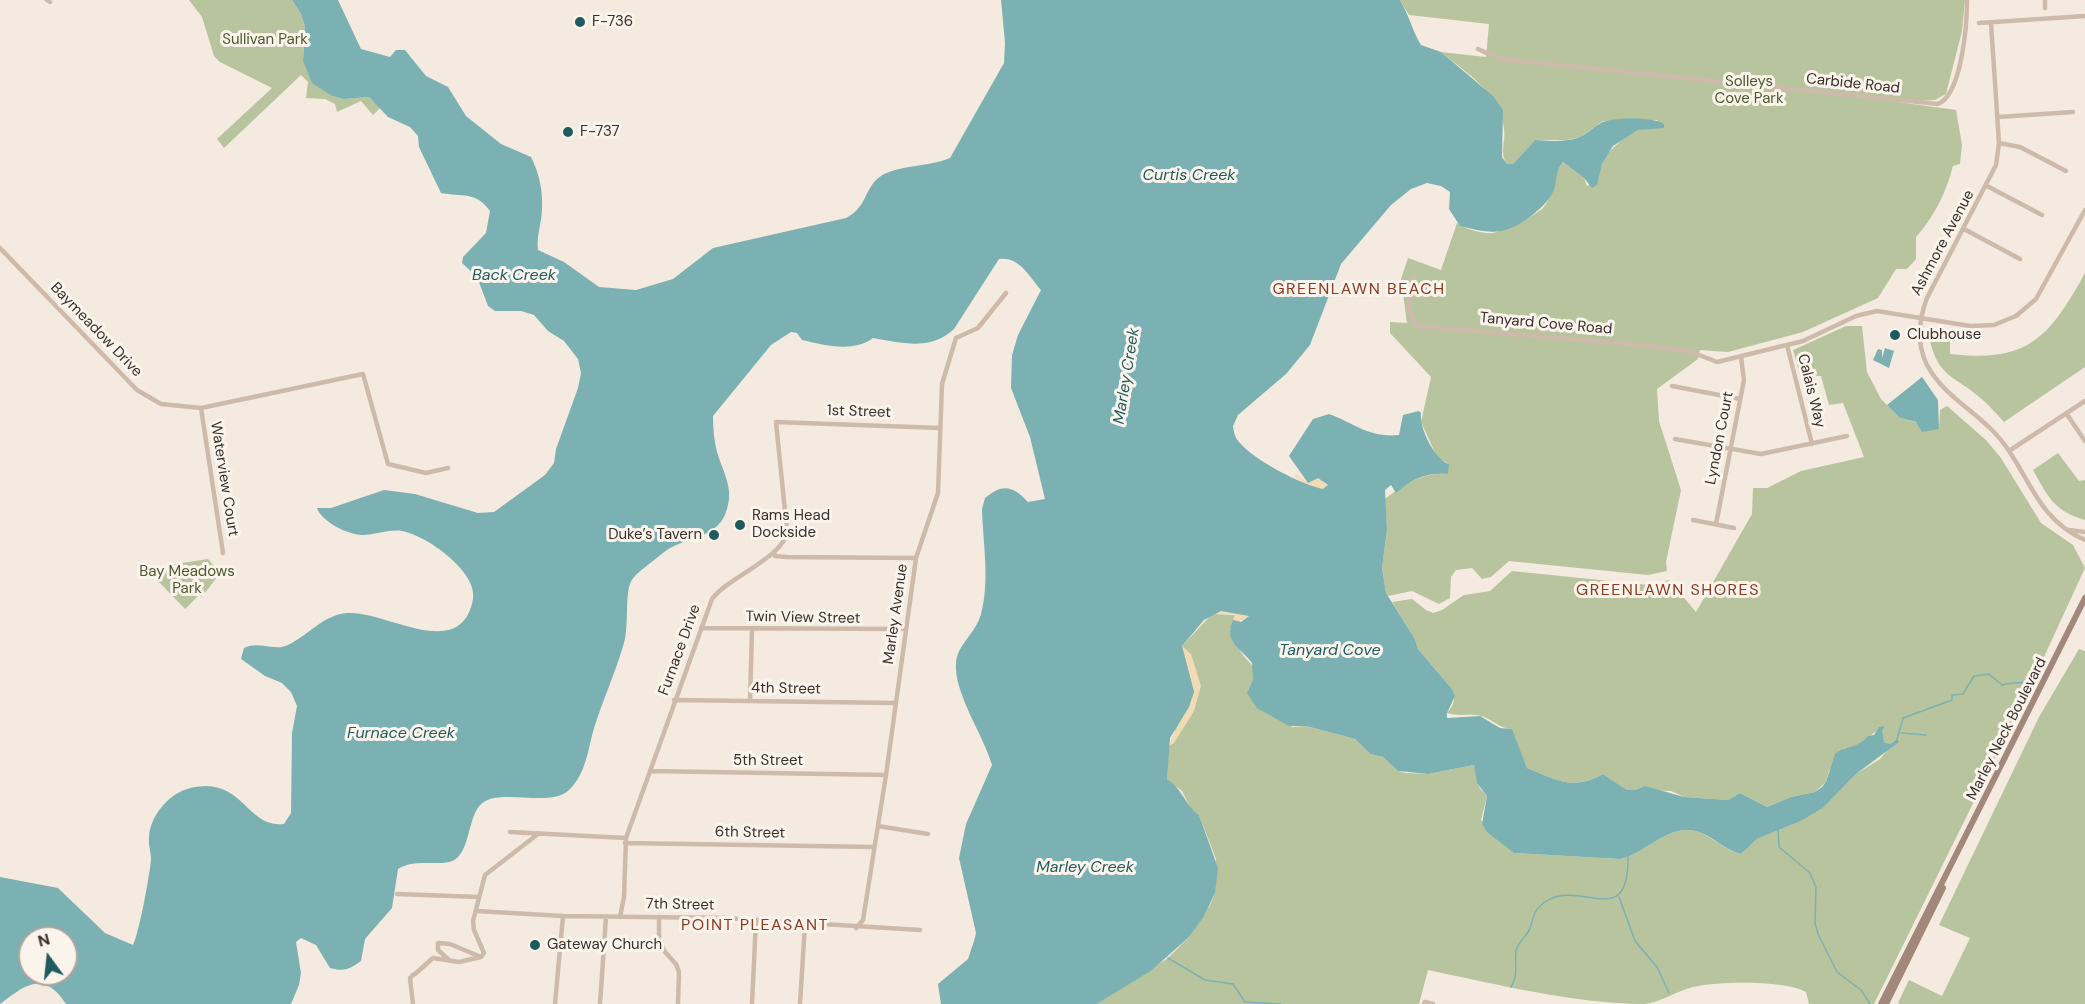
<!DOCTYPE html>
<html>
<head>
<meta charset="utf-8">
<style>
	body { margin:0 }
	#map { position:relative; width:2085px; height:1004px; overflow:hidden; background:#f4eadf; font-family:"DM Sans",sans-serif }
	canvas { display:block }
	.north { position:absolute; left:18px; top:926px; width:60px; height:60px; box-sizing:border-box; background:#fbf4ec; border:2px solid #aea59e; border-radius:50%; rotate:345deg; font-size:16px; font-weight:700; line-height:24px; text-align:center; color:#3a2f2a }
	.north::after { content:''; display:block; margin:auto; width:21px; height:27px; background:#1d5b5e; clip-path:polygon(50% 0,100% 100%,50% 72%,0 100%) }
</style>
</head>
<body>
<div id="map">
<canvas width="2085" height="1004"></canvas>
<div class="north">N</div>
</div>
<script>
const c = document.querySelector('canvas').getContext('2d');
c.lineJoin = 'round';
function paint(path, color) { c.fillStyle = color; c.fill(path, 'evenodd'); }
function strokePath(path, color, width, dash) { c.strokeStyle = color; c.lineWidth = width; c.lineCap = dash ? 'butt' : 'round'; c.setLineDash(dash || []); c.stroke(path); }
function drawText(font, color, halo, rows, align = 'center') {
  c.font = font + ' "DM Sans",sans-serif'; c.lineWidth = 6; c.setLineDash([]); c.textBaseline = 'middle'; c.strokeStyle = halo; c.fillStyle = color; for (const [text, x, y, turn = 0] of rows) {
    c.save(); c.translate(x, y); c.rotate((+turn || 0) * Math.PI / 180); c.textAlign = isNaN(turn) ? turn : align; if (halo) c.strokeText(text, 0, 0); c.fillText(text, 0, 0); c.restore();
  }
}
paint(new Path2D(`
	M189,0H292L301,14L305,27L303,61L323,89L332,96L343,99L369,97L380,108L373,115L361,101L337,112L335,104L325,99L306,98L308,82L301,75L224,148L217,139L272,88L220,62L214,56L202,17Z
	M1400,0H1965L1962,31L1946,94L1935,100L1898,102L1956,110L1962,145L1960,164L1953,166C1946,193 1934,217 1916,237V259L1907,269H1896L1878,298L1803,332L1728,352L1700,350L1698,359L1657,389L1659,421L1681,490L1666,562L1667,571L1648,575L1509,561L1491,577L1482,579L1472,568L1456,570L1451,577L1450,598L1439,604L1412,591L1388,596L1386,593L1382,568L1387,530L1385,499C1403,485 1423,472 1447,474L1449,464L1437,457L1421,422L1431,377L1390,333V322L1407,323L1401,279L1408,258L1441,270L1457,223C1464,229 1483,234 1492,233C1502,232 1536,215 1543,208C1555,194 1553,175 1563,162L1584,178L1587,186L1598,179C1602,146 1632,133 1658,120L1603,121L1580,137L1567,140H1535L1513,164H1507C1499,153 1506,142 1504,129C1501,93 1466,73 1441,52L1486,57L1489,24L1409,15Z
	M2085,273V367L2004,422C1997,415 1991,407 1984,401C1953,373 1938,380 1928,333L1933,329L1950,333V354C2028,363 2049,338 2085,273Z
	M1846,326H1862L1867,372L1881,399L1900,418L1939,429L1940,410L1947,406L1986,440L2001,458L2041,523L2073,545L2085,568L2026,696L1874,1004H1809L1806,992C1787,980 1716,981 1693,987C1677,991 1661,1002 1645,1004C1577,1004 1495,984 1428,970L1419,1004H1097L1168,958L1189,937L1210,905L1215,893L1216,859L1199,815L1193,813L1182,791L1167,779L1168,746L1174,743L1182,646L1212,614L1235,615L1230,630C1234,637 1237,645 1241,652C1251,668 1262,665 1248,690L1292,727L1306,726L1355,739L1370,754L1383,757L1398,771L1406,773L1428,774L1474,765L1479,787L1487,796L1481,820L1514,853L1620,859C1647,854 1668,822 1699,832C1714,838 1724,850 1741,854L1757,839L1801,821L1823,808L1856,774L1880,759L1897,739L1890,744L1884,742L1879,729L1856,747L1844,748L1829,771L1826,782L1815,792L1791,797L1767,807L1740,793L1728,800L1684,797L1671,791L1627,790L1603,774C1571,791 1557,780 1527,768L1511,729C1498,728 1493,719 1481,716C1469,713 1459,717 1447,713C1454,705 1456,699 1452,689L1418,649L1415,639L1392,602L1412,599L1426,610L1433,613L1442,610L1464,595L1490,591L1512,571L1649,585L1669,580L1696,612L1752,514L1753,488H1767L1801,471L1864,457L1843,403L1829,405L1821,376L1800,375L1793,350Z
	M2058,453L2079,481L2085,480V520C2054,511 2048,497 2033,470Z
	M208,559L214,566L223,569L202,597L199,595L185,609L157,580L169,565Z
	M2079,649L2085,651V1004H1900L1898,1003L1909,980L1942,996L1970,938L1939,925L2039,717Z`), '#b8c49e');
paint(new Path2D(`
	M1296,474L1308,483L1318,477L1328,486L1323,489L1308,486L1294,476Z
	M1225,610L1248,615L1249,616L1239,622L1233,620L1235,616L1232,614H1212Z
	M1182,646L1191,654L1201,686L1194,711L1174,743L1168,746L1194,692Z`), '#f0dbb5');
paint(new Path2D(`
	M292,0H338L361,49L390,57L396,50H405L426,76L448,87L466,116L501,144L531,157C539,173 543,190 542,208C542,223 536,236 538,250L564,262L599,287L636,290L673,279L713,248L846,218C868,207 864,187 881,176C898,165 929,167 950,158L1004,63L1005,43L1001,0H1400C1409,15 1412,30 1421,45L1441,52L1493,96L1503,110L1502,157L1507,164H1513L1535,140C1549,141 1564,142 1577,138C1586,135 1593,127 1601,123C1612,117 1653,117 1664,124V128L1638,130L1613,146L1602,164L1597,185L1592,188L1584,178L1563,162C1554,174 1558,181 1553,192C1547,203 1540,209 1531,216C1505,236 1491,234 1460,226L1449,209L1450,192L1441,186L1427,183L1411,189L1391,205L1341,264L1310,345L1286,374L1238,415L1233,426C1234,433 1235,438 1240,443C1254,460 1302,485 1323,489L1328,485L1318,478L1308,483L1289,456L1313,419L1329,414C1356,424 1369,438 1399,435L1403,415L1419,411L1421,413C1419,428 1435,460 1449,464L1448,474C1427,472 1411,479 1396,493L1391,485L1385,490L1387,530L1382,568L1386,593L1415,639L1418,649L1452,689L1455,696L1447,713V718L1480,716L1500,728L1512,729L1527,768C1557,780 1572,791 1603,774L1627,790H1636L1645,786L1684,797L1728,800L1740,793L1767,807L1791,797L1815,792L1822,787L1826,782L1835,754C1847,744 1856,750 1868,736L1874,735L1879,727L1885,726L1882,730L1884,742L1890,744L1897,739L1899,742L1856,774L1823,808L1801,821L1757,839L1741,854C1724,850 1714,837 1699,832C1668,822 1647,854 1620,859L1514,853L1487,832L1482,824L1487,796L1477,783L1474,765L1428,774L1398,771L1383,757L1370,754L1355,739L1306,726H1289L1257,708L1247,693L1253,679L1252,663C1241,648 1223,642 1233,620L1241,622L1249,616L1221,611L1204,620L1182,646L1194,692L1189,707L1170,738L1167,779C1183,789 1186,807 1199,815L1218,868L1215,893L1204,916L1189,937L1152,970L1097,1004H941L938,984L968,959L974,941L976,933L959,858L966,824L992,765C984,736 953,692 956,662C958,644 976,633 981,614C990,581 983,544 982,509L985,498C1003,483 1013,486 1028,502L1045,499L1030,437L1011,388L1012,355L1018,335L1041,290C1029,276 1019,256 999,259L954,329C931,351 902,343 873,338C854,353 823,345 802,340L797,333L791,332L771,345L713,416C713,429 714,440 717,452C723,472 734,488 727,509C719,537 693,536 670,548C663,552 656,559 649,564C642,570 633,575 630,584C625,598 629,626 624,643C616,671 603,700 594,728C588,749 586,774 569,790C552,806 513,792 490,799C467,806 473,841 458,857C446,870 418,856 398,869L392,908L365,939L361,961C350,969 344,972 330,968L316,945L301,938L296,942L301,973L299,985L291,1004H66C44,970 26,984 0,1004V877L58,888L105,933L133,945C139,933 150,874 151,859C151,852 148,844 149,837C150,816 168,795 187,789C243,773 245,829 284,824L291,813L292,733L297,706L291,692L282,683L265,676L241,659L244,648C259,640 274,652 288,645C309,635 323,615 347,613C386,610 461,664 473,599C478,572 426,535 402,531C388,529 376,535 362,535C348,535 321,521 317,508H331L384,490L415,494L478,513L494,512L545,475L554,463L556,449L578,388L581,373L578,359L564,341L548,331L534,315L521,311H495L488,306L477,277L462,263L463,257L486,233L490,211C476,191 462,197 441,193L419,147L418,136L410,127L388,117L369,97L343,99L332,96L312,83L303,61L305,27L301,14ZM30,938H66V974H30Z
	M1885,348L1894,351L1889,368L1873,360L1878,349L1882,350V358Z
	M1922,377L1938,400L1939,429L1922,432L1916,422L1900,418L1887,405Z`), '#7cb1b3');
strokePath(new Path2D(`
	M1901,733L1926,735
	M1897,739L1903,718L1952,700V695L1963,694L1974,676L1989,674L2002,685C2014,682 2026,683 2036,682
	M1778,830L1779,847L1810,873L1816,887L1815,923L1818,934L1837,972L1861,990L1870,1004
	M1619,897L1635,941L1657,967L1669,993
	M1168,958L1205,980L1233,984L1245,1002L1281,1004
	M1511,987C1519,974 1514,965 1516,951C1518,941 1527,937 1530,928C1533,920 1533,913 1539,907C1574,871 1629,937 1628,857`), '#7cb1b3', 1.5);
strokePath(new Path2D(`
	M47,0L50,2
	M2045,0V8
	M1979,23L2085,16
	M1991,23L1999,143L1996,165L1927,298C1919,319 1916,343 1927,365C1941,392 1971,409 1992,430C2028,466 2033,518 2085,540
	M1478,49L1500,59L1938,104C1962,94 1967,24 1967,0
	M1998,117L2073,112
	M1999,143L2020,147L2066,171
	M1987,186L2042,215
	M1964,229L2020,259
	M0,248L137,390L161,404L201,408L363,374L388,464L426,473L448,468
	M1414,277L1409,307L1416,326L1641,345L1689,351L1717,362L1803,341L1856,316L1877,311L1970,326L1994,325L2016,316L2036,299L2085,210
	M1787,345L1812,444
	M1672,386L1740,399
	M201,408L223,553
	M2066,413L2085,441
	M1675,439L1761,454L1847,436
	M2009,451L2085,401
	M1693,520L1734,528
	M1716,524L1744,380L1741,357
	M2069,530L2085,532
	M774,552L775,556L786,557L916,558
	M701,628L905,629
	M674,700L896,703
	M750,701L752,629
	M650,771L886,775
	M878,826L928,834
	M510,832L626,838
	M625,843L874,847
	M397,894L479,897
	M476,911L563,916L725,918L920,930
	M620,917L624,897L626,838L712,599C729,576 784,558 787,531L776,422L940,428
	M659,917V940L665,952L676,964L679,972L678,1004
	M856,928L863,920L886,775L916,558L938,493L942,384L956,338L978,328L1006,293
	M449,960L438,950V943L450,944L481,957
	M415,974L433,958L459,962L481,957L484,953L474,930L473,921L485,875L538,834
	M413,1004L410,978L413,975
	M555,1004L563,916
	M600,1004L606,917
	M752,1004L756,920
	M800,1004L805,924
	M1424,1004L1425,1002L1433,1004`), '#cdbaaa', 4.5);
strokePath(new Path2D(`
	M1881,1004L2085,598
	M1886,1004L1943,888`), '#a1887b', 6);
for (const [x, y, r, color] of [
	[580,22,6,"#1d5b5e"],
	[568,132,6,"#1d5b5e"],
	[1895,335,6,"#1d5b5e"],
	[740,525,6,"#1d5b5e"],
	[714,535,6,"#1d5b5e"],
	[535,945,6,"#1d5b5e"]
]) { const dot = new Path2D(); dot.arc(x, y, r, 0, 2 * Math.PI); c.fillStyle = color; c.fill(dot); strokePath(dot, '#fbf4ec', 2); }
drawText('15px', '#3a2f2a', '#fbf4ec', [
	["F-736",592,22],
	["F-737",580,132],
	["Clubhouse",1907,335],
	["Rams Head",752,516],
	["Dockside",752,533],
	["Duke’s Tavern",702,535,"right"],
	["Gateway Church",547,945]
], 'left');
drawText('15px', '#4a5a2c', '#fbf4ec', [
	["Sullivan Park",265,40],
	["Solleys",1749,82],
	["Cove Park",1749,99],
	["Bay Meadows",187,572],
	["Park",187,589]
]);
drawText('15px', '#3a2f2a', '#fbf4ec', [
	["Carbide Road",1853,84,6],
	["Ashmore Avenue",1943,243,-62],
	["Tanyard Cove Road",1546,324,5],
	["Baymeadow Drive",96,330,46],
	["Calais Way",1811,391,76],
	["1st Street",859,412,2],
	["Lyndon Court",1720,438,-79],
	["Waterview Court",224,479,81],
	["Marley Avenue",896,614,-82],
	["Twin View Street",803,618,1],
	["Furnace Drive",680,650,-70],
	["4th Street",786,689,1],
	["Marley Neck Boulevard",2007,729,-63],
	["5th Street",768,761],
	["6th Street",750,833,1],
	["7th Street",680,905,1]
]);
drawText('italic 16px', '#1d5b5e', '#fbf4ec', [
	["Curtis Creek",1189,176],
	["Back Creek",514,276],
	["Marley Creek",1127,376,-81],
	["Tanyard Cove",1330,651],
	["Furnace Creek",401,734],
	["Marley Creek",1085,868]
]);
c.letterSpacing = '1.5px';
drawText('16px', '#8e381e', '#fbf4ec', [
	["GREENLAWN BEACH",1359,290],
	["GREENLAWN SHORES",1668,591],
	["POINT PLEASANT",755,926]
]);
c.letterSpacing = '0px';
</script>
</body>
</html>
